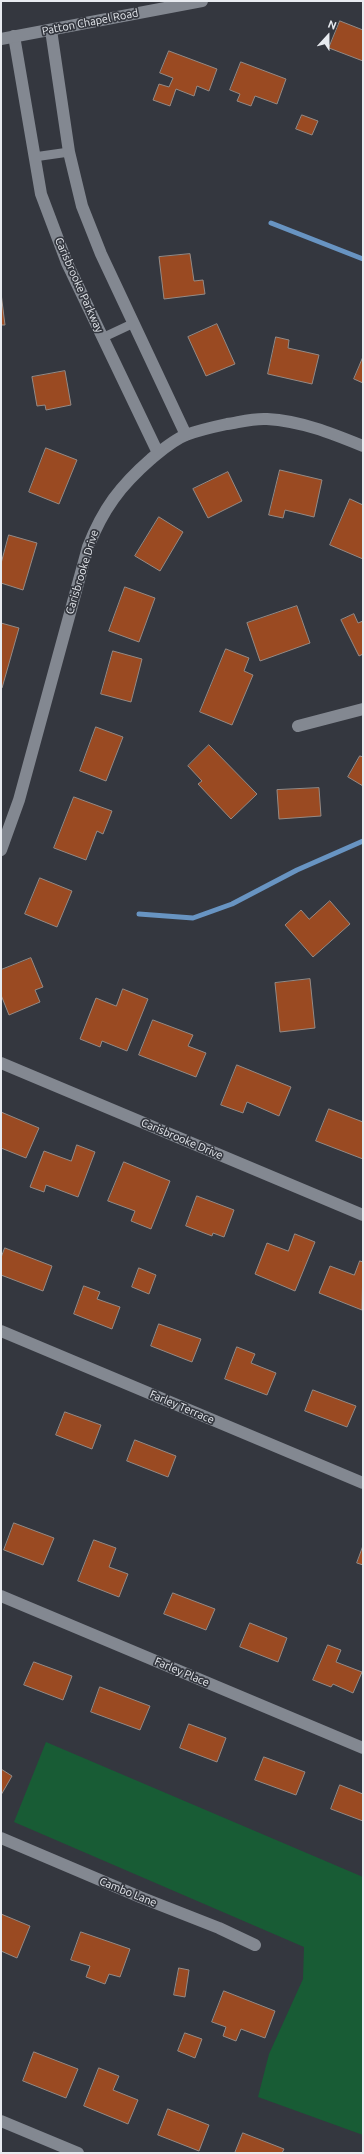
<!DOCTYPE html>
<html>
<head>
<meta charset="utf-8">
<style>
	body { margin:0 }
	#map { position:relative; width:364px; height:2154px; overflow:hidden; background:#34373f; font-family:Ubuntu,sans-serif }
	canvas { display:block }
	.frame { position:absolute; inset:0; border:2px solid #e8ebf0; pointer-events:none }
	.north { position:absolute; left:308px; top:16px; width:40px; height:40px; -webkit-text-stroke:3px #34373f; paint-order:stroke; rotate:21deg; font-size:11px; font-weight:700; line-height:16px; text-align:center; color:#e8ebf0 }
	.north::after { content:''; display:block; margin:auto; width:14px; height:18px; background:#e8ebf0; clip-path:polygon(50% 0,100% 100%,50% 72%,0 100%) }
</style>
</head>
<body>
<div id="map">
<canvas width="364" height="2154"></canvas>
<div class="frame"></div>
<div class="north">N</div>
</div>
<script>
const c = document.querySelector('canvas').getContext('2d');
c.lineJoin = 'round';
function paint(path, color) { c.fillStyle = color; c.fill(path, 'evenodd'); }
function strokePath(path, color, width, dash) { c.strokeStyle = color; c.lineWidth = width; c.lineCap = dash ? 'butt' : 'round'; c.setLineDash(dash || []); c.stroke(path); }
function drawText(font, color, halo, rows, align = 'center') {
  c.font = font + ' Ubuntu,sans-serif'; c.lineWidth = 3.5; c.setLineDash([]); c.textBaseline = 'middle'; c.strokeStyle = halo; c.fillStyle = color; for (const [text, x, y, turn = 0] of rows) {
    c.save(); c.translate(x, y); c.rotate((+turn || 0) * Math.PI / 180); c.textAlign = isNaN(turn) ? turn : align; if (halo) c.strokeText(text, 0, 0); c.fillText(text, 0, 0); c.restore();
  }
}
paint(new Path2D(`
	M46,1742L363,1877V2135L258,2097L269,2054L303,1979L304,1947L14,1822Z`), '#185c35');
strokePath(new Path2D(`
	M271,223L363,259
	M139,914L193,918L232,904L297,870L363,841`), '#6894c2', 5);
const building = new Path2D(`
	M340,21L363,30V61L329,48Z
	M169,51L217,69L209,91L197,86L194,96L176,89L170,106L153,100L159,84L169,87L173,78L160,73Z
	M241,62L286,79L277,104L255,96L251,106L237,101L240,94L230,90Z
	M302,115L318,121L312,135L296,129Z
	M190,254L194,281L203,280L205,294L164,299L159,257Z
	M1,293L5,325H1Z
	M217,324L235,364L206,376L188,337Z
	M276,337L289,340L288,348L319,355L312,384L268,374Z
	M363,357V383L354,379Z
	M65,371L71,405L46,410L45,405L37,406L32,377Z
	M46,448L77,460L59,504L29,492Z
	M280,470L322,480L314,517L285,510L283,518L269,515Z
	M228,472L242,501L208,518L193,489Z
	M350,499L363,505V559L330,545Z
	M159,517L183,532L160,571L135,556Z
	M9,535L37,543L23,590L1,583V564Z
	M125,587L155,598L139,642L109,631Z
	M297,606L310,643L260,661L247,623Z
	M354,614L358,623L363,621V654L359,656L341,620Z
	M1,623L19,628L2,688H1Z
	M226,649L249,658L244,671L253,675L232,725L200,712Z
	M113,651L142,659L131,702L101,694Z
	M96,727L123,737L106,781L80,771Z
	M209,745L257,794L231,819L198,784L202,781L188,766Z
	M360,756L363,757V786L348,777Z
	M319,788L321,816L279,819L277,790Z
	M74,797L112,811L103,834L97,831L86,860L54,848Z
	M40,878L72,891L57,927L25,914Z
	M330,901L350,924L313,957L285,925L301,910L309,919Z
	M31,958L43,987L35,990L40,1002L9,1015L1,995V970Z
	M310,979L315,1028L280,1032L275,983Z
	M123,989L148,999L127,1051L102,1041L100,1047L80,1039L96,998L116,1006Z
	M153,1020L193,1035L188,1046L206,1053L196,1077L139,1055Z
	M237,1065L291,1087L279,1116L247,1102L243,1113L221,1105Z
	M329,1109L363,1122V1159L316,1141Z
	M1,1112L39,1128L26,1158L1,1148Z
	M77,1145L95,1152L78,1197L46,1185L44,1192L30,1187L44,1151L71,1161Z
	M124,1162L170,1181L151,1229L131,1221L135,1211L108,1201Z
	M197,1196L234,1210L224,1237L213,1233L212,1236L186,1226Z
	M295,1234L315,1242L295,1291L255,1274L267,1243L288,1251Z
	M5,1248L52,1266L43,1291L1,1275V1258Z
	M360,1261L363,1262L362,1310L319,1293L330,1266L354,1275Z
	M139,1268L156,1275L149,1294L132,1287Z
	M84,1286L100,1292L97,1299L120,1307L112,1329L74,1314Z
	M159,1324L201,1339L192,1362L151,1346Z
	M237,1347L255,1354L251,1363L276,1373L267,1395L225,1379Z
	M313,1390L356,1406L347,1427L305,1411Z
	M65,1412L101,1425L92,1449L56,1435Z
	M135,1440L176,1456L168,1477L127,1461Z
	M14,1523L54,1538L43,1565L4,1550Z
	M94,1540L116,1548L109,1567L128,1574L119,1597L78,1581Z
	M363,1546V1565L357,1563Z
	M173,1593L215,1609L206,1630L164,1614Z
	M250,1623L287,1638L278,1662L240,1647Z
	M328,1645L341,1650L336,1662L362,1672L353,1693L333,1684L331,1687L313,1680Z
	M34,1662L72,1676L63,1700L24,1685Z
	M100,1687L150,1706L140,1730L91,1712Z
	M189,1724L226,1738L217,1762L180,1748Z
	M264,1757L305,1772L296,1795L255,1780Z
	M1,1769L12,1776L1,1795Z
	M340,1785L363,1794V1821L331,1809Z
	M1,1914L30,1926L17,1958L1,1951Z
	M81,1932L130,1949L120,1977L109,1974L105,1984L86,1977L90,1966L71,1960Z
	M179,1968L189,1970L185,1997L174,1995Z
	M224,1991L275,2011L265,2038L241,2029L236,2041L223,2036L226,2027L212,2022Z
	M185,2033L202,2039L195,2058L178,2051Z
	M34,2052L78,2069L66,2098L23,2081Z
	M99,2068L119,2076L113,2090L138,2100L128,2124L84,2106Z
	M168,2109L209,2125L199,2151L158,2135Z
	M243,2133L284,2149L282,2153H235Z`);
paint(building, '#9a4a22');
strokePath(building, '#948a85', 1);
strokePath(new Path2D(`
	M34,157L69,152
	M102,338L134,323`), '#838891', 9);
strokePath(new Path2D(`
	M51,30L69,152L82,206L101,254L186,435
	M14,36L41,194L67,263L158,453
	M298,726L363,709
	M1,850L19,800L88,547C103,509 120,486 151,459C162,450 173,440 186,435C199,430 213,427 227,424C240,422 254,418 267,419C301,421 331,433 363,446
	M1,1063L363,1215
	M1,1331L363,1483
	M1,1596L363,1748
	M1,1838L140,1897L219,1928L255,1945
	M1,2121L78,2153`), '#838891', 12);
strokePath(new Path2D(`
	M1,39L202,1`), '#838891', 12);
drawText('11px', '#e8ebf0', '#34373f', [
	["Patton Chapel Road",90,22,-11],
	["Carisbrooke Parkway",79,285,66],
	["Carisbrooke Drive",82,572,-73],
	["Carisbrooke Drive",182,1139,23],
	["Farley Terrace",182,1407,23],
	["Farley Place",182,1672,23],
	["Cambo Lane",128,1892,22]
]);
</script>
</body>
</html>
